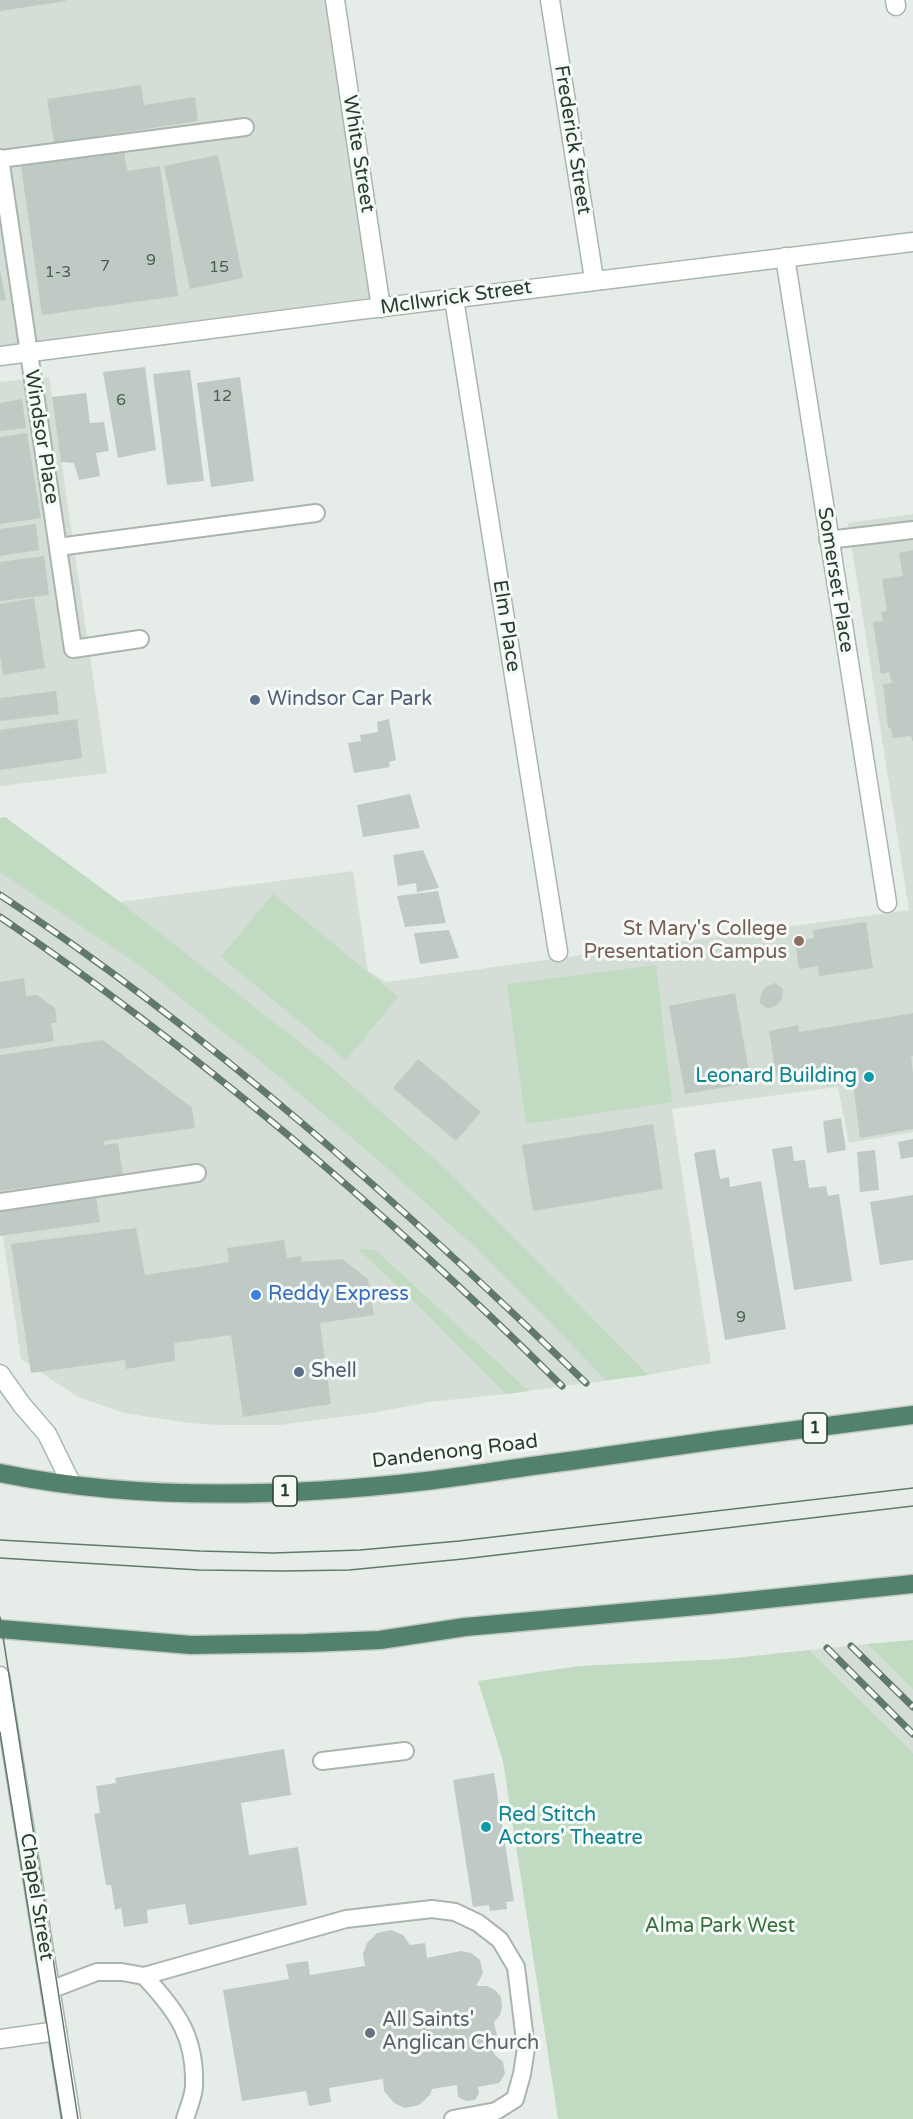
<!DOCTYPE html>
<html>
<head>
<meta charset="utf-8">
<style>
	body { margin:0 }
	canvas { display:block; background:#e6ede8 }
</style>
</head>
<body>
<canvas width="913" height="2119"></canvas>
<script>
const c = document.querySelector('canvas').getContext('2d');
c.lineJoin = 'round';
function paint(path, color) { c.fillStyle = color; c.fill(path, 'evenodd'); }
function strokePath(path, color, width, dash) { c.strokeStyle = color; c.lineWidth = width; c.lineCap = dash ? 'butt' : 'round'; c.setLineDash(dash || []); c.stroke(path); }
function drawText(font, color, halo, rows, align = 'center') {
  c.font = font + ' "Varela Round",sans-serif'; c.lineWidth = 6; c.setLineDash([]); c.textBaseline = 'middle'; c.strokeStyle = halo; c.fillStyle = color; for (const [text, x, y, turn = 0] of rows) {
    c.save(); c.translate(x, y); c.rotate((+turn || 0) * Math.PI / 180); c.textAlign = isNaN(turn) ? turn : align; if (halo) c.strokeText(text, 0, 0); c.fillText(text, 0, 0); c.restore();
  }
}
paint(new Path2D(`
	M0,0H335L381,308L0,356Z
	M49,377L107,773L0,786V382Z
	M913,514V1132L849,1143L838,1087L672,1109L711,1363L648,1375L506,1394L429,1402L377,1412L280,1425H219L189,1423L124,1413L78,1397L21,1359L3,1236H0V818L5,817L120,902L353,871L368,971L386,982L909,910L848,523Z
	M867,1644L913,1690V1753L809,1650Z`), '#d4ddd6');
paint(new Path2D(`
	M5,817L120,902L326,1063L448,1171L648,1375L606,1380L487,1258L378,1160L281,1078L142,967L0,872V818Z
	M273,894L398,997L346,1060L221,957Z
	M656,965L672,1102L526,1124L507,984Z
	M358,1249L375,1250L529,1391L506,1394L423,1310Z
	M913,1640V1690L867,1644Z
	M809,1650L913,1753V2119H558L503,1761L478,1681L579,1666L725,1659Z`), '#c1dbc2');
paint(new Path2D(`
	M0,0H65L66,1L0,11Z
	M141,85L144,105L195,97L198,121L54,143L47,99Z
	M124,151L127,171L160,166L178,296L42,315L21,166Z
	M218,155L243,278L190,289L164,166Z
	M0,270L6,300L0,301Z
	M145,367L156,450L118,458L103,372Z
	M190,370L204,481L167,485L153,374Z
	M240,377L254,481L211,487L197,383Z
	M86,393L90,423L104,422L109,451L96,453L100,476L79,480L74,463L61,462L52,397Z
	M22,399L26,428L0,431V403Z
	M27,433L41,518L0,524V437Z
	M36,524L39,550L0,556V529Z
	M913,550V741H912L911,736L893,738L891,728H888L883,684L892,683L889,672L881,674L873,622L883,621L881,612L887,611L882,579L903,576L899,553Z
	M44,556L49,595L0,601V562Z
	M34,598L45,668L3,675L0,656V604Z
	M56,691L59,714L0,721V698Z
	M77,719L82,758L0,770V730Z
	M389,719L396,760L389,762L390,767L354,773L348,743L361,741L360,735L378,732L377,722Z
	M410,794L420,828L363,837L357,805Z
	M423,850L439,888L417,892L416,883L398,886L393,855Z
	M438,891L446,923L405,927L397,896Z
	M866,922L873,968L819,976L818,966L799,969L795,941L814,938L813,930Z
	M449,930L459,958L420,964L414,933Z
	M24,978L26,996L37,995L55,1008L57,1023H51L54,1041L0,1049V982Z
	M775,983L783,989L782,999L777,1005L768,1009L760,1003L761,994L766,987Z
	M735,993L751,1083L685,1094L669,1006Z
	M913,1013V1056H911L913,1074V1129L860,1138L853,1082L827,1086L824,1071L777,1080L769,1031L798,1025L799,1032Z
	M103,1040L192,1108L195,1128L104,1141V1145L118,1143L123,1175L0,1191V1055Z
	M418,1059L481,1112L456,1141L393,1088Z
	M841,1118L846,1150L827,1153L823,1121Z
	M653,1124L663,1189L533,1211L522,1145Z
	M913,1139V1157L901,1159L898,1142Z
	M792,1146L794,1161L805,1160L809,1188L826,1186L828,1196L839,1194L852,1281L794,1290L772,1149Z
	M715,1149L720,1179L729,1177L730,1187L761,1181L786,1329L725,1340L694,1153Z
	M875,1150L879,1190L860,1192L857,1152Z
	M913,1195V1260L880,1265L870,1202Z
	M96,1197L100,1222L0,1236V1212Z
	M136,1228L145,1275L229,1262L227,1248L284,1240L287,1258L301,1256L302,1262L342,1259L368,1279L374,1315L320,1323L331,1404L243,1417L231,1335L174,1343L175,1361L126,1369L125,1360L31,1373L11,1244Z
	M284,1749L291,1795L241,1803L249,1855L298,1847L307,1905L189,1925L185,1904L147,1910L148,1923L124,1927L121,1908L115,1910L111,1885H106L94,1814L100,1813L96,1786L116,1783L115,1778Z
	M494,1773L514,1901L506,1902L507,1909L490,1911L489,1905L473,1907L453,1780Z
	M391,1930L403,1935L410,1945L425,1943L427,1958L461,1951L471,1953L480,1960L483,1973L476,1986H487L495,1990L501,1997L502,2007L500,2015L494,2022L499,2045L493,2047L494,2054L503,2062L505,2074L499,2083L478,2087L479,2093L475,2100L466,2101L458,2097L457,2085L432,2089L430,2095L419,2105L405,2108L394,2103L384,2091L383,2079L329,2088L331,2102L309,2106L306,2091L242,2101L223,1990L289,1979L286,1964L308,1961L310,1975L365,1966L363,1954L367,1943L377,1933Z`), '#becac3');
const service = new Path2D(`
	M0,158L73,649L140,639
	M0,159L245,127
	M828,540L913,530
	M58,547L316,513
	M0,1202L197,1173
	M322,1761L405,1751
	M144,1976C177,2011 196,2037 194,2087C193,2098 188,2109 185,2119
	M50,1990L97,1972H122L144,1976L346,1919L432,1909L455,1912L478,1923L500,1940L516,1967L526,2048L522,2074L515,2099L496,2111L453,2119`);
const minor = new Path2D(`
	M335,0L381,308
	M550,0L594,279
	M895,0L896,6
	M785,257L887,903
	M454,299L558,952
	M0,356C304,316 609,279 913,242
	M0,2039L57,2031`);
const tertiary = new Path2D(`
	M0,1374L22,1405L47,1434L72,1485
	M0,1676L71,2119`);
const trunk = new Path2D(`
	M718,1440L913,1415
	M0,1473C136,1501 288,1497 426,1481C474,1475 522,1467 570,1461
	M873,1588L913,1584
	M0,1629L191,1645L307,1643L380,1640L465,1627L708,1605`);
strokePath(service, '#a9b5ad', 20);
strokePath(minor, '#a9b5ad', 21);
strokePath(tertiary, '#a9b5ad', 21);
strokePath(trunk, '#c2c9c5', 21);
strokePath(service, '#fff', 16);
strokePath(minor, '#fff', 18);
strokePath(tertiary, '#fff', 18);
strokePath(trunk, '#52826b', 18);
strokePath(new Path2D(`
	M0,1540L200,1551L273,1553L360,1550L459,1541L913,1488
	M0,1558L199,1570L283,1571L349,1570L463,1559L913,1506
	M0,1617L78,2119
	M0,1732L62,2119`), '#61786c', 1.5);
const rail = new Path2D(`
	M0,895C213,1035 403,1206 586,1383
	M0,917C202,1054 389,1214 562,1386
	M851,1646L913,1707
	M827,1648L913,1734`);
strokePath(rail, '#61786c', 7);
strokePath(rail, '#f6faf7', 4.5, [14]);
const trunkBridge = new Path2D(`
	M570,1461L718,1440
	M708,1605L873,1588`);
strokePath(trunkBridge, '#c2c9c5', 21, []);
strokePath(trunkBridge, '#52826b', 18);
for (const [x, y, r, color] of [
	[255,700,6,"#5c6f8a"],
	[799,941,6,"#8d6e63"],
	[869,1077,6,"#0f9aa8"],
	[256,1295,6,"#3f7fe0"],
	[299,1372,6,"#5c6f8a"],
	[486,1827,6,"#0f9aa8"],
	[370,2033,6,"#6b7280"]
]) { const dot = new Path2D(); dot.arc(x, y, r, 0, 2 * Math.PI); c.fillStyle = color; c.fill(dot); strokePath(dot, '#f6faf7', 2); }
drawText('16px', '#4c6056', null, [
	["9",151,261],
	["7",105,267],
	["15",219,268],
	["1-3",58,273],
	["12",222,397],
	["6",121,401],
	["9",741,1318]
]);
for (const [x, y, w] of [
	[815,1428,24],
	[285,1491,24]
]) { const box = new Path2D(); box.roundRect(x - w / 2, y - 15, w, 30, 4.5); c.fillStyle = '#f6faf7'; c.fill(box); strokePath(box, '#263d31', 1.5); }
drawText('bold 18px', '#263d31', null, [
	["1",815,1428],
	["1",285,1491]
]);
drawText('20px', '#263d31', '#f6faf7', [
	["Frederick Street",572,140,81],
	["White Street",358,154,81],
	["McIlwrick Street",456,298,-8],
	["Windsor Place",41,437,81],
	["Somerset Place",835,580,81],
	["Elm Place",506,626,81],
	["Dandenong Road",455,1452,-7],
	["Chapel Street",36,1897,81]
]);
drawText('20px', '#4e5e75', '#f6faf7', [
	["Windsor Car Park",267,700],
	["Shell",311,1372]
], 'left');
drawText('20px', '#785e54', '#f6faf7', [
	["St Mary's College",787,930],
	["Presentation Campus",787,953]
], 'right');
drawText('20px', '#0d838f', '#f6faf7', [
	["Leonard Building",857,1077],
	["Red Stitch",498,1816,"left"],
	["Actors' Theatre",498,1839,"left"]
], 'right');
drawText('20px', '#366cbe', '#f6faf7', [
	["Reddy Express",268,1295]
], 'left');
drawText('20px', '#35703d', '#f6faf7', [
	["Alma Park West",720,1927]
]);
drawText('20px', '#5b616d', '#f6faf7', [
	["All Saints'",382,2021],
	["Anglican Church",382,2044]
], 'left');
</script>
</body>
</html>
